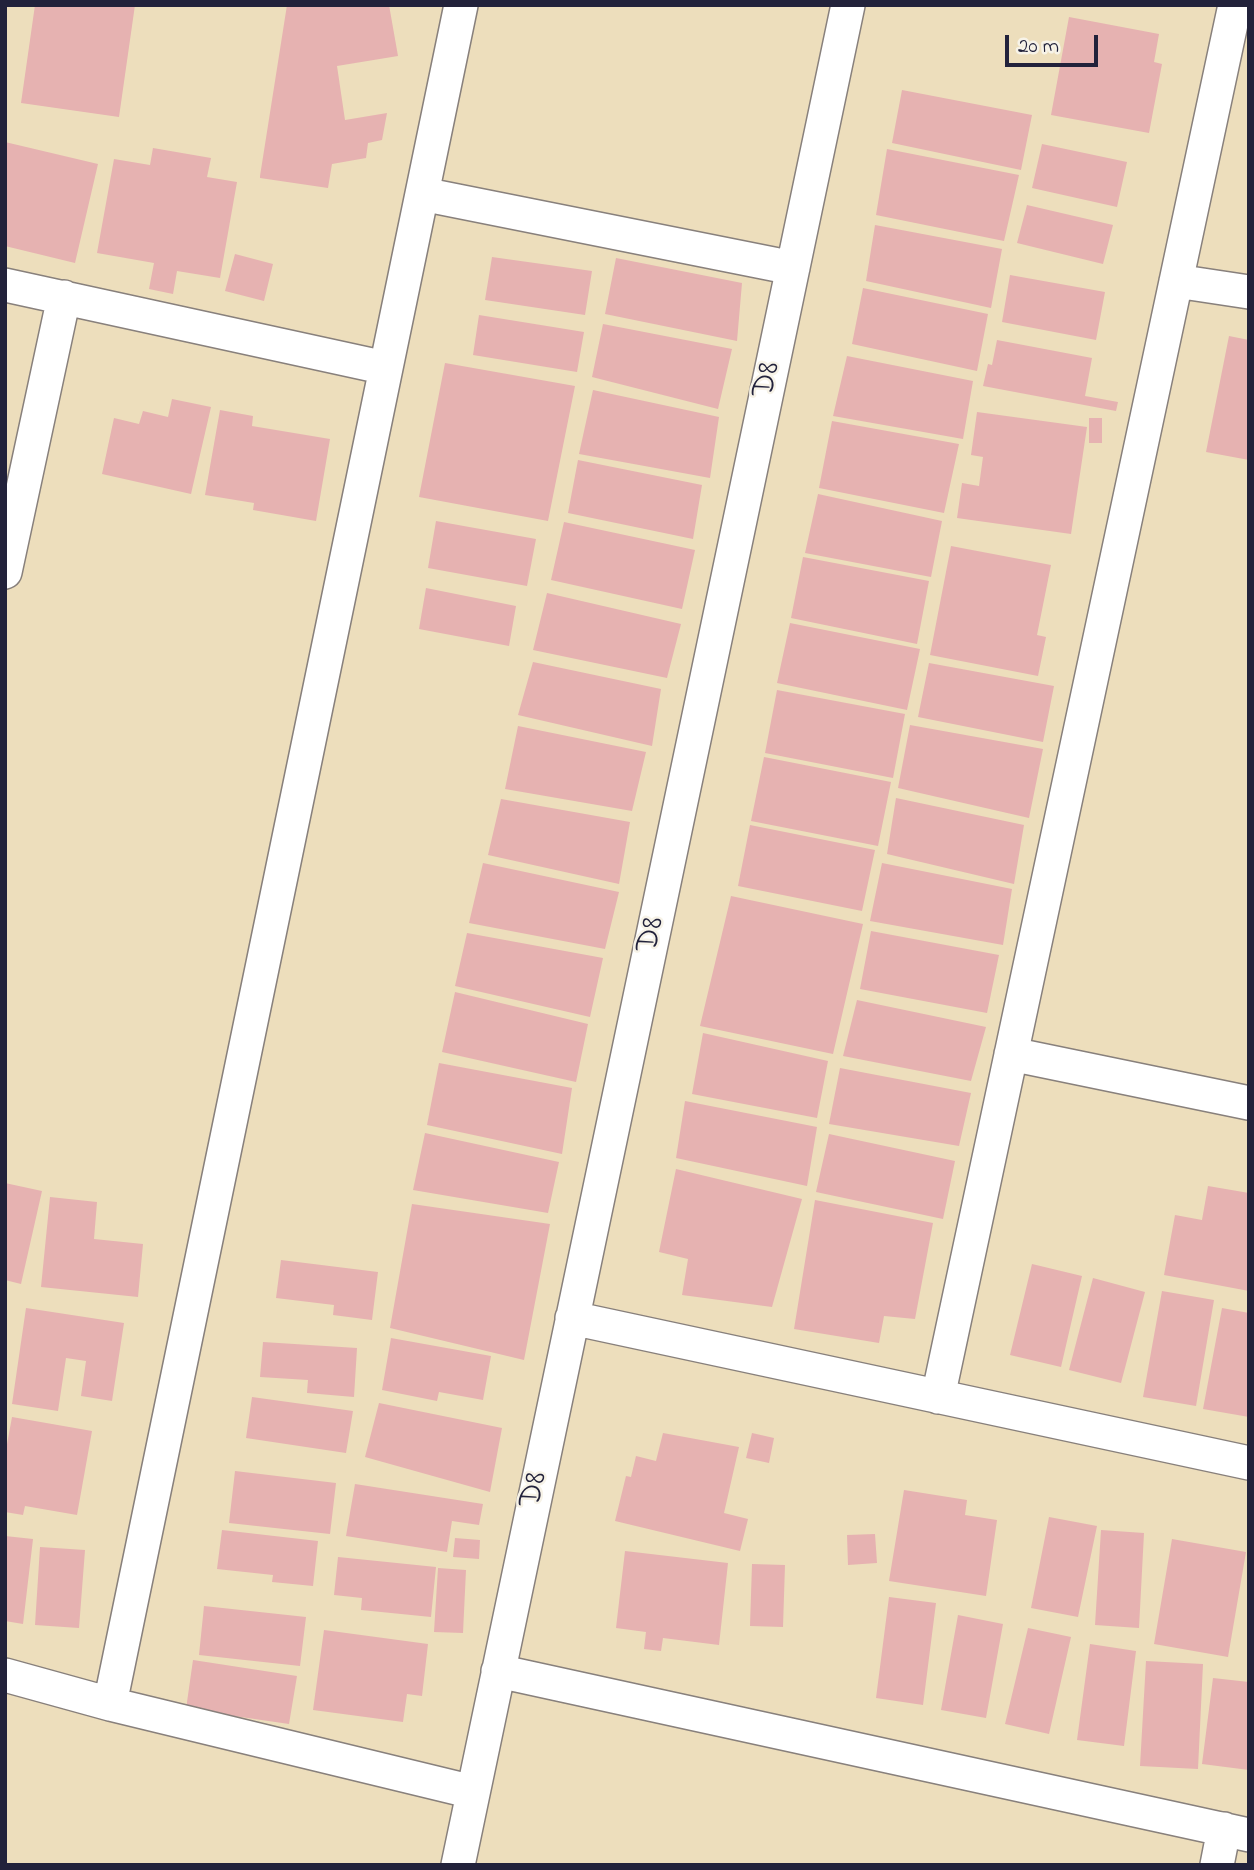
<!DOCTYPE html>
<html>
<head>
<meta charset="utf-8">
<style>
	body { margin:0 }
	#map { position:relative; width:1254px; height:1870px; overflow:hidden; background:#eddebc; font-family:"Indie Flower",sans-serif }
	canvas { display:block }
	.frame { position:absolute; inset:0; border:7px solid #22223b; pointer-events:none }
	.scale { position:absolute; left:1005px; top:35px; width:93px; height:32px; box-sizing:border-box; border:4px solid #22223b; border-top:0; padding-left:9px; font-size:21px; line-height:24px; white-space:nowrap; color:#22223b; -webkit-text-stroke:5px #f7f3e8; paint-order:stroke }
</style>
</head>
<body>
<div id="map">
<canvas width="1254" height="1870"></canvas>
<div class="frame"></div>
<div class="scale">20 m</div>
</div>
<script>
const c = document.querySelector('canvas').getContext('2d');
c.lineJoin = 'round';
function paint(path, color) { c.fillStyle = color; c.fill(path, 'evenodd'); }
function strokePath(path, color, width, dash) { c.strokeStyle = color; c.lineWidth = width; c.lineCap = dash ? 'butt' : 'round'; c.setLineDash(dash || []); c.stroke(path); }
function drawText(font, color, halo, rows, align = 'center') {
  c.font = font + ' "Indie Flower",sans-serif'; c.lineWidth = 5; c.setLineDash([]); c.textBaseline = 'middle'; c.strokeStyle = halo; c.fillStyle = color; for (const [text, x, y, turn = 0] of rows) {
    c.save(); c.translate(x, y); c.rotate((+turn || 0) * Math.PI / 180); c.textAlign = isNaN(turn) ? turn : align; if (halo) c.strokeText(text, 0, 0); c.fillText(text, 0, 0); c.restore();
  }
}
paint(new Path2D(`
	M35,5H135L119,117L21,103Z
	M287,5H389L398,56L337,66L345,120L387,113L382,140L368,143L366,158L332,164L328,188L260,178V176Z
	M1069,17L1159,34L1154,62L1162,64L1149,133L1051,115Z
	M902,90L1032,115L1021,170L892,143Z
	M5,142L98,164L75,263L5,246Z
	M1042,144L1127,162L1117,207L1032,188Z
	M153,148L211,158L207,177L237,182L220,278L177,271L173,294L149,289L154,263L97,253L114,159L150,165Z
	M887,149L1019,175L1004,241L876,215Z
	M1027,205L1113,225L1103,264L1017,243Z
	M875,225L1002,249L991,308L866,281Z
	M235,254L273,264L264,301L225,291Z
	M492,257L592,271L585,315L485,300Z
	M616,258L742,283L737,341L605,314Z
	M1010,275L1105,292L1096,340L1002,322Z
	M863,288L988,314L977,371L852,344Z
	M479,315L584,332L577,372L473,355Z
	M603,324L732,349L718,409L592,377Z
	M1229,336L1249,340V460L1206,452Z
	M997,340L1092,358L1085,396L1118,402L1116,411L983,386L988,364L992,365Z
	M847,356L973,381L963,439L833,416Z
	M445,363L575,386L548,521L419,497Z
	M593,390L719,417L710,478L579,454Z
	M172,399L211,407L191,494L102,474L114,418L139,424L143,411L168,417Z
	M220,410L253,416L252,426L330,439L316,521L253,510L254,503L205,495Z
	M977,412L1087,427L1071,534L957,518L962,483L979,486L983,457L971,455Z
	M1089,418H1102V443H1089Z
	M832,421L959,444L944,513L819,488Z
	M578,460L702,485L693,539L568,513Z
	M818,494L942,521L931,577L805,553Z
	M436,521L536,539L527,586L428,568Z
	M564,522L695,550L682,609L551,580Z
	M951,546L1051,565L1037,635L1046,637L1038,676L930,655Z
	M803,557L929,581L917,644L791,618Z
	M426,588L516,606L509,646L419,629Z
	M547,593L681,624L667,678L533,650Z
	M790,623L920,649L907,710L777,683Z
	M533,662L661,689L652,746L518,715Z
	M929,663L1054,686L1043,742L918,717Z
	M777,690L905,714L893,778L765,753Z
	M910,725L1043,749L1029,818L898,788Z
	M518,726L646,752L632,811L505,789Z
	M764,757L891,782L878,846L751,821Z
	M896,798L1024,825L1014,884L887,854Z
	M501,799L630,822L619,884L488,855Z
	M750,825L875,850L862,911L738,886Z
	M483,863L619,892L605,949L469,923Z
	M882,863L1012,889L1003,945L870,921Z
	M731,896L863,924L833,1054L700,1026Z
	M871,931L999,955L987,1013L860,989Z
	M467,933L603,958L590,1017L455,986Z
	M455,992L588,1024L576,1082L442,1052Z
	M857,1000L986,1027L971,1081L843,1056Z
	M703,1033L828,1061L817,1118L692,1094Z
	M439,1063L572,1088L562,1154L427,1125Z
	M840,1068L971,1093L959,1146L829,1124Z
	M685,1101L817,1127L807,1186L676,1158Z
	M425,1133L559,1162L548,1213L413,1190Z
	M829,1134L955,1161L943,1219L816,1192Z
	M676,1169L802,1199L772,1307L682,1295L688,1259L659,1252Z
	M5,1183L42,1191L21,1284L5,1280Z
	M1208,1186L1249,1193V1291L1164,1275L1175,1215L1202,1220Z
	M50,1197L97,1202L94,1239L143,1244L138,1297L41,1287Z
	M815,1200L933,1223L915,1319L884,1316L879,1343L794,1329Z
	M412,1204L550,1224L524,1360L390,1328Z
	M281,1260L378,1272L372,1320L333,1315L334,1305L276,1298Z
	M1032,1264L1082,1276L1061,1367L1010,1355Z
	M1093,1278L1145,1292L1121,1383L1069,1370Z
	M1162,1291L1214,1300L1196,1406L1143,1397Z
	M26,1308L124,1323L112,1401L81,1396L86,1361L66,1358L58,1411L12,1404Z
	M1222,1308L1249,1313V1417L1203,1409Z
	M391,1338L491,1356L483,1400L439,1392L437,1401L382,1390Z
	M263,1342L357,1348L354,1397L307,1393L308,1380L260,1377Z
	M252,1397L353,1411L346,1453L246,1438Z
	M379,1403L502,1428L490,1492L365,1457Z
	M12,1417L92,1431L77,1515L25,1506L23,1515L5,1512V1455Z
	M663,1433L739,1447L724,1513L748,1519L740,1551L615,1521L626,1476L631,1477L636,1456L656,1461Z
	M752,1433L774,1438L769,1463L746,1458Z
	M235,1471L336,1483L330,1534L229,1523Z
	M355,1484L483,1504L479,1525L452,1521L447,1552L346,1536Z
	M904,1490L967,1500L965,1515L997,1520L986,1596L889,1581Z
	M1049,1517L1097,1526L1078,1617L1031,1608Z
	M222,1530L318,1541L313,1586L272,1582L273,1575L217,1569Z
	M1101,1530L1144,1533L1139,1628L1095,1625Z
	M875,1534L877,1563L848,1565L847,1535Z
	M5,1536L33,1539L23,1624L5,1621Z
	M455,1538L480,1540L479,1559L453,1557Z
	M1172,1539L1246,1552L1228,1657L1154,1644Z
	M40,1547L85,1550L79,1628L35,1625Z
	M625,1551L728,1563L719,1645L663,1638L661,1651L644,1649L646,1632L616,1628Z
	M338,1557L436,1567L431,1617L361,1610L362,1598L334,1595Z
	M752,1564L785,1565L783,1627L750,1626Z
	M438,1568L466,1570L463,1633L434,1632Z
	M889,1597L936,1603L923,1705L876,1698Z
	M204,1606L306,1617L300,1666L199,1655Z
	M958,1615L1003,1624L986,1718L941,1710Z
	M1028,1628L1071,1637L1049,1734L1005,1724Z
	M324,1630L428,1644L422,1696L407,1694L403,1722L313,1710Z
	M1090,1644L1136,1651L1124,1746L1077,1740Z
	M193,1660L297,1676L289,1724L186,1709Z
	M1146,1661L1203,1664L1198,1769L1140,1766Z
	M1213,1678L1249,1682V1770L1202,1764Z`), '#e6b2b1');
const street = new Path2D(`
	M422,194L793,268
	M1176,281L1249,292
	M5,285L386,368
	M5,572L64,297
	M1011,1054L1249,1103
	M572,1318L1249,1463
	M938,1397L1235,5
	M498,1671L1249,1835
	M5,1675L110,1704L461,5
	M110,1704L473,1792
	M458,1865L848,5
	M1217,1865L1224,1829`);
strokePath(street, '#88807c', 36);
strokePath(street, '#fff', 33);
drawText('32px', '#22223b', '#f7f3e8', [
	["D8",769,380,-78],
	["D8",653,935,-78],
	["D8",536,1490,-78]
]);
</script>
</body>
</html>
